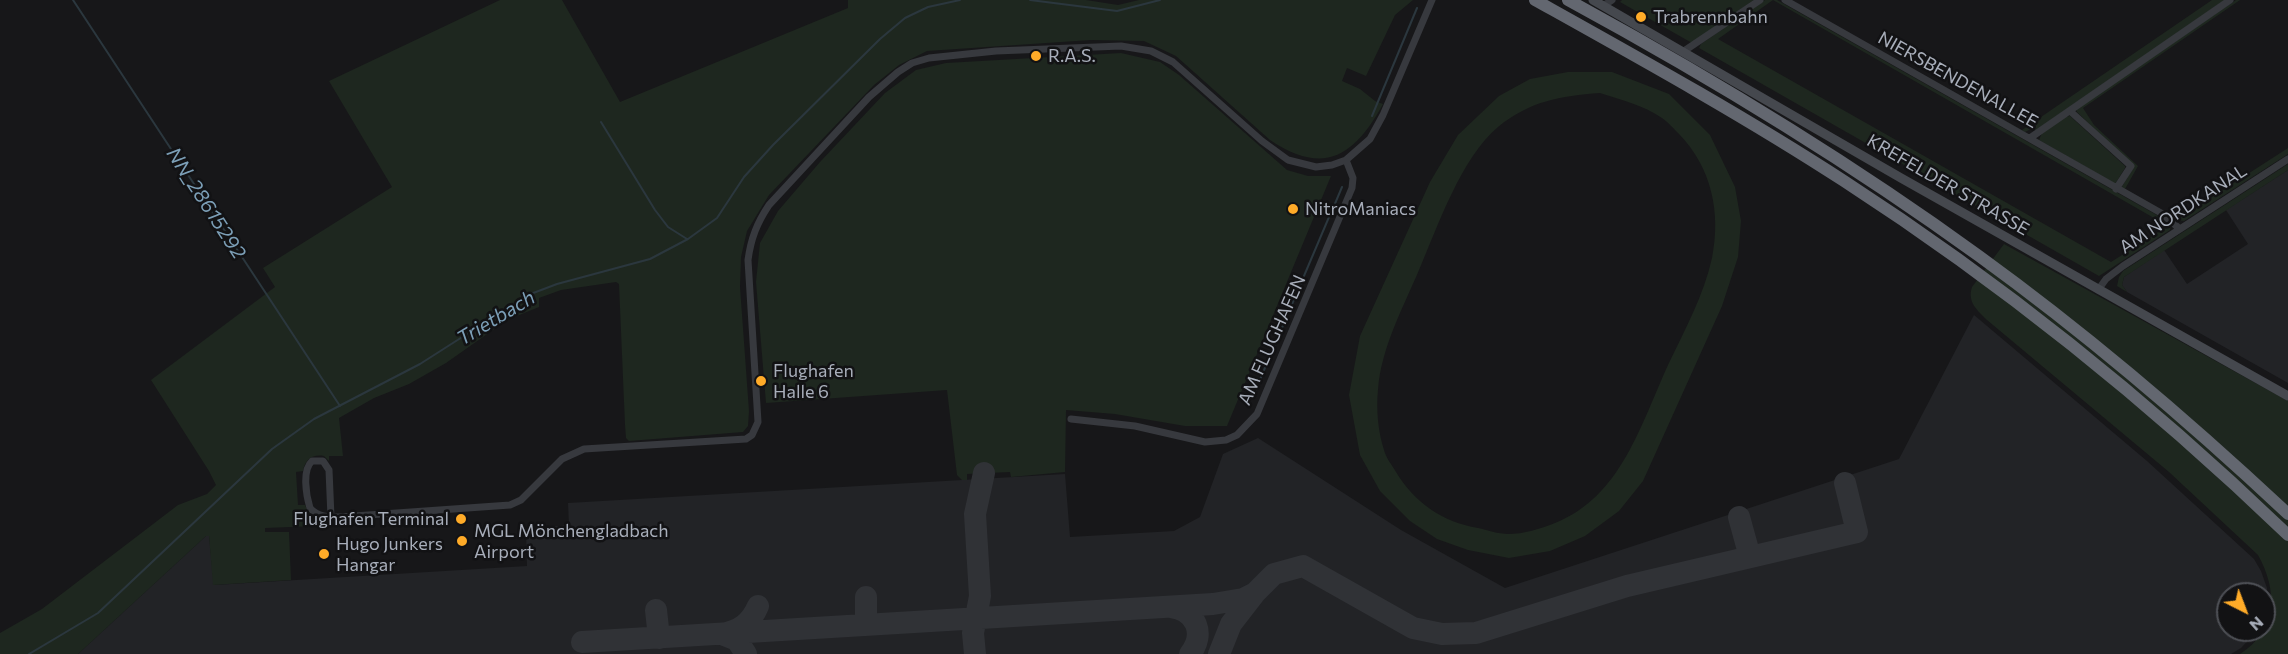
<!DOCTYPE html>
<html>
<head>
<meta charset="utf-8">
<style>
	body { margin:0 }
	#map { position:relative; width:2288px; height:654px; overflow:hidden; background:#171719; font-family:Commissioner,sans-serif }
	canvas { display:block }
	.north { position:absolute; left:2216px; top:582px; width:60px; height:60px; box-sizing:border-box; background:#121214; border:2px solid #4e5056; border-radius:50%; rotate:138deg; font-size:16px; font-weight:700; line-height:24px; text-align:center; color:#a8aeba }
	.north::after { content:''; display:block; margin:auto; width:21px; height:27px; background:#ffab28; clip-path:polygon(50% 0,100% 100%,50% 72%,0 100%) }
</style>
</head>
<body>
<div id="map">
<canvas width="2288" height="654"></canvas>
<div class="north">N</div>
</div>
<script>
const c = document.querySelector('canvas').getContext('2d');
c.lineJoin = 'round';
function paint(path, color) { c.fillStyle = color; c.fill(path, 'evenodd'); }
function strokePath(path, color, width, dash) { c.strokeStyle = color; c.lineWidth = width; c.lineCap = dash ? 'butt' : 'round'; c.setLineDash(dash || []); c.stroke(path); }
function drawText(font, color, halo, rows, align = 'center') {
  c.font = font + ' Commissioner,sans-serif'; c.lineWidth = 5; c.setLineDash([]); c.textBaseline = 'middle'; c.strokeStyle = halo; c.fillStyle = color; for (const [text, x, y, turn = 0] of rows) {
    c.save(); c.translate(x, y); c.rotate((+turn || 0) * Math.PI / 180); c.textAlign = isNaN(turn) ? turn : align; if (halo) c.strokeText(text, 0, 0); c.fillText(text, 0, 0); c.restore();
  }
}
paint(new Path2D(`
	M2288,170V383L2127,292L2122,285L2124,277L2164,250L2187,284L2248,244L2226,210Z
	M1974,315L2147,461L2254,559L2261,571L2267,588V605L2264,617V594H2228V630H2258L2241,648L2231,654H78L206,536H209L214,585L527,566L526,529L569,525L568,503L1065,474L1070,537L1174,531L1200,517L1223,454L1258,438L1401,530L1505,588L1899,459Z`), '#222326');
paint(new Path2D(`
	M500,0H562L620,102L848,8V0H1086L1118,5L1139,0H1413L1395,15L1366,76L1347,68L1342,81L1360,89L1375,101L1383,104C1355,155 1325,177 1270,140L1176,56L1144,41L1091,40L927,51L899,65L874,85L769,195L747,231L741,257L740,287L749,411L748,426L743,432L629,441L626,438L625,425L619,284L616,282L561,290L539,298V307L507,320L446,363L409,384L374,398L339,418L343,456H329V461L324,456C312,454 305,460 303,471L296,472L298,505H305L308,512L315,517V526L265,528V532H289L291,580L213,585L209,536H206L78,654H0V633L42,609L178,505L207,494L216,485L209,471L151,380L275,287L263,268L392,187L329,81Z
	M1622,0H1754L1692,43L1620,2Z
	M1765,0H1773L1718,39L2111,262L2168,226L1773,0H1777L2169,222L2171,224L2170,230L2099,276L1699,48L1701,44Z
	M1790,0L2022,130L2212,0H2225L2035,131L2033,128L2025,132Z
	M2236,0H2240L2083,108L2094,125L2138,166L2125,189L2178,219L2288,148V154L2184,221L2177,220L2121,188L2134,167L2077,112L2076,109Z
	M1121,53L1160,62L1179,75L1287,170L1308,176H1331L1227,426H1185L1115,414L1066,410L1065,472L1011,477L1010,472L967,474V480H962L957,475L947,390L766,403L756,282L760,243L778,211L820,162L885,93L916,70L946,63Z
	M1568,72H1612L1669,94L1710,135L1735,187L1741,221L1738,257L1722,306L1643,481L1619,511L1585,536L1550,551L1509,558L1468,550L1437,539L1410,521L1380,491L1360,455L1349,395L1360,336L1430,182L1458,135L1499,96L1530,79ZM1600,93C1621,100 1643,105 1662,118C1668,122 1674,129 1679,134C1712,168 1721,213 1712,258C1704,295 1684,331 1668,365C1641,424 1621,497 1555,523C1540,529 1524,534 1508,534C1498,534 1487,530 1478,528C1442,522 1414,502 1396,472C1392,465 1386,458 1384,450C1378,432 1376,409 1378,390C1381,348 1403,308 1419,270C1438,226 1461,158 1498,127C1530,101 1560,96 1600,93Z
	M2070,116L2125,166V168L2115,184L2039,140L2042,133L2065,117Z
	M2288,164V170L2124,277L2122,285L2127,292L2117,286L2119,277L2123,271Z
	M2004,244L2288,401V654H2240C2278,630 2278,591 2258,555L2169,472L1987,320C1977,310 1967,302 1972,287Z`), '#1e271f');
strokePath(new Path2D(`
	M73,0L340,406
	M1030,0L1117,11L1160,0
	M1372,116L1417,8
	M601,122L655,210L668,227L687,239
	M1334,206L1342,187
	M1253,396L1332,210
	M29,654L98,613L272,449L314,419L420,364L528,295L557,284L650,259L688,239L717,218L744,177L773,145L880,39L905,18L928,7L960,0`), '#2b373e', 2);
strokePath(new Path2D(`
	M1739,517L1750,557
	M866,597V625
	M1171,607C1196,610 1206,634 1190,654
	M656,610L659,638
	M582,642L1213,604L1243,599L1255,593
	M746,654L737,640L722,634C739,631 751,623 758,606
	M975,654L973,633L980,596L975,514L984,473
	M1219,654L1231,624L1255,593L1274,574L1303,566L1413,628L1442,634L1476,633L1627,586L1857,532L1845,483`), '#303236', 22);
strokePath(new Path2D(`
	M1785,0L2161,213L2180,229
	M1603,6L1612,0
	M1684,51L1760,0
	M2070,111L2131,166L2116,189
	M2030,138L2230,0
	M2098,290L2106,279L2123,266L2288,159
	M1071,419L1135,426L1205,442L1226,440L1237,435L1257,414L1352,188L1353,178L1346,160
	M331,517L329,470L323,461H312C302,470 306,495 310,508C318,517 328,517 340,517L510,505L521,500L562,459L584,449L746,439L752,435L758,422L748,260C751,238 757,223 769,205L869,97L898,72L912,63L929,58L996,51L1121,46L1151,51L1173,62L1262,141L1288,160L1316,167L1332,165L1346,160L1370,139L1383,115L1432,0`), '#37393e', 7);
strokePath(new Path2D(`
	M1593,0L1901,178L2288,396`), '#45484e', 9);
strokePath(new Path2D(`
	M1535,0C1639,58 1744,116 1844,181C2003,284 2152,404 2288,535
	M1568,0C1710,77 1848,161 1979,256C2088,335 2190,422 2288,514`), '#636770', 12);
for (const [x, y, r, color] of [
	[1641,17,6,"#ffab28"],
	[1036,56,6,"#ffab28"],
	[1293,209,6,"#ffab28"],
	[761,381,6,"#ffab28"],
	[461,519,6,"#ffab28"],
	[462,541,6,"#ffab28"],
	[324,554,6,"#ffab28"]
]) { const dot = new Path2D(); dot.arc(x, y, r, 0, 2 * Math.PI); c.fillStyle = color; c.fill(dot); strokePath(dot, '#121214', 2); }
drawText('18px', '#a8aeba', '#121214', [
	["Trabrennbahn",1653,17],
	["R.A.S.",1048,56],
	["NitroManiacs",1305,209],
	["Flughafen",773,371],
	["Halle 6",773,392],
	["Flughafen Terminal",449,519,"right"],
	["MGL Mönchengladbach",474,531],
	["Airport",474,552],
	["Hugo Junkers",336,544],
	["Hangar",336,565]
], 'left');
drawText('18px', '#a8aeba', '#121214', [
	["NIERSBENDENALLEE",1958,80,29],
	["KREFELDER STRASSE",1948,185,30],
	["AM NORDKANAL",2183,209,-33],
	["AM FLUGHAFEN",1272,340,-66]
]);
drawText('italic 20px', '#7c9fb7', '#121214', [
	["NN_28615292",206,203,57],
	["Trietbach",496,318,-31]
]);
</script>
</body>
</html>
